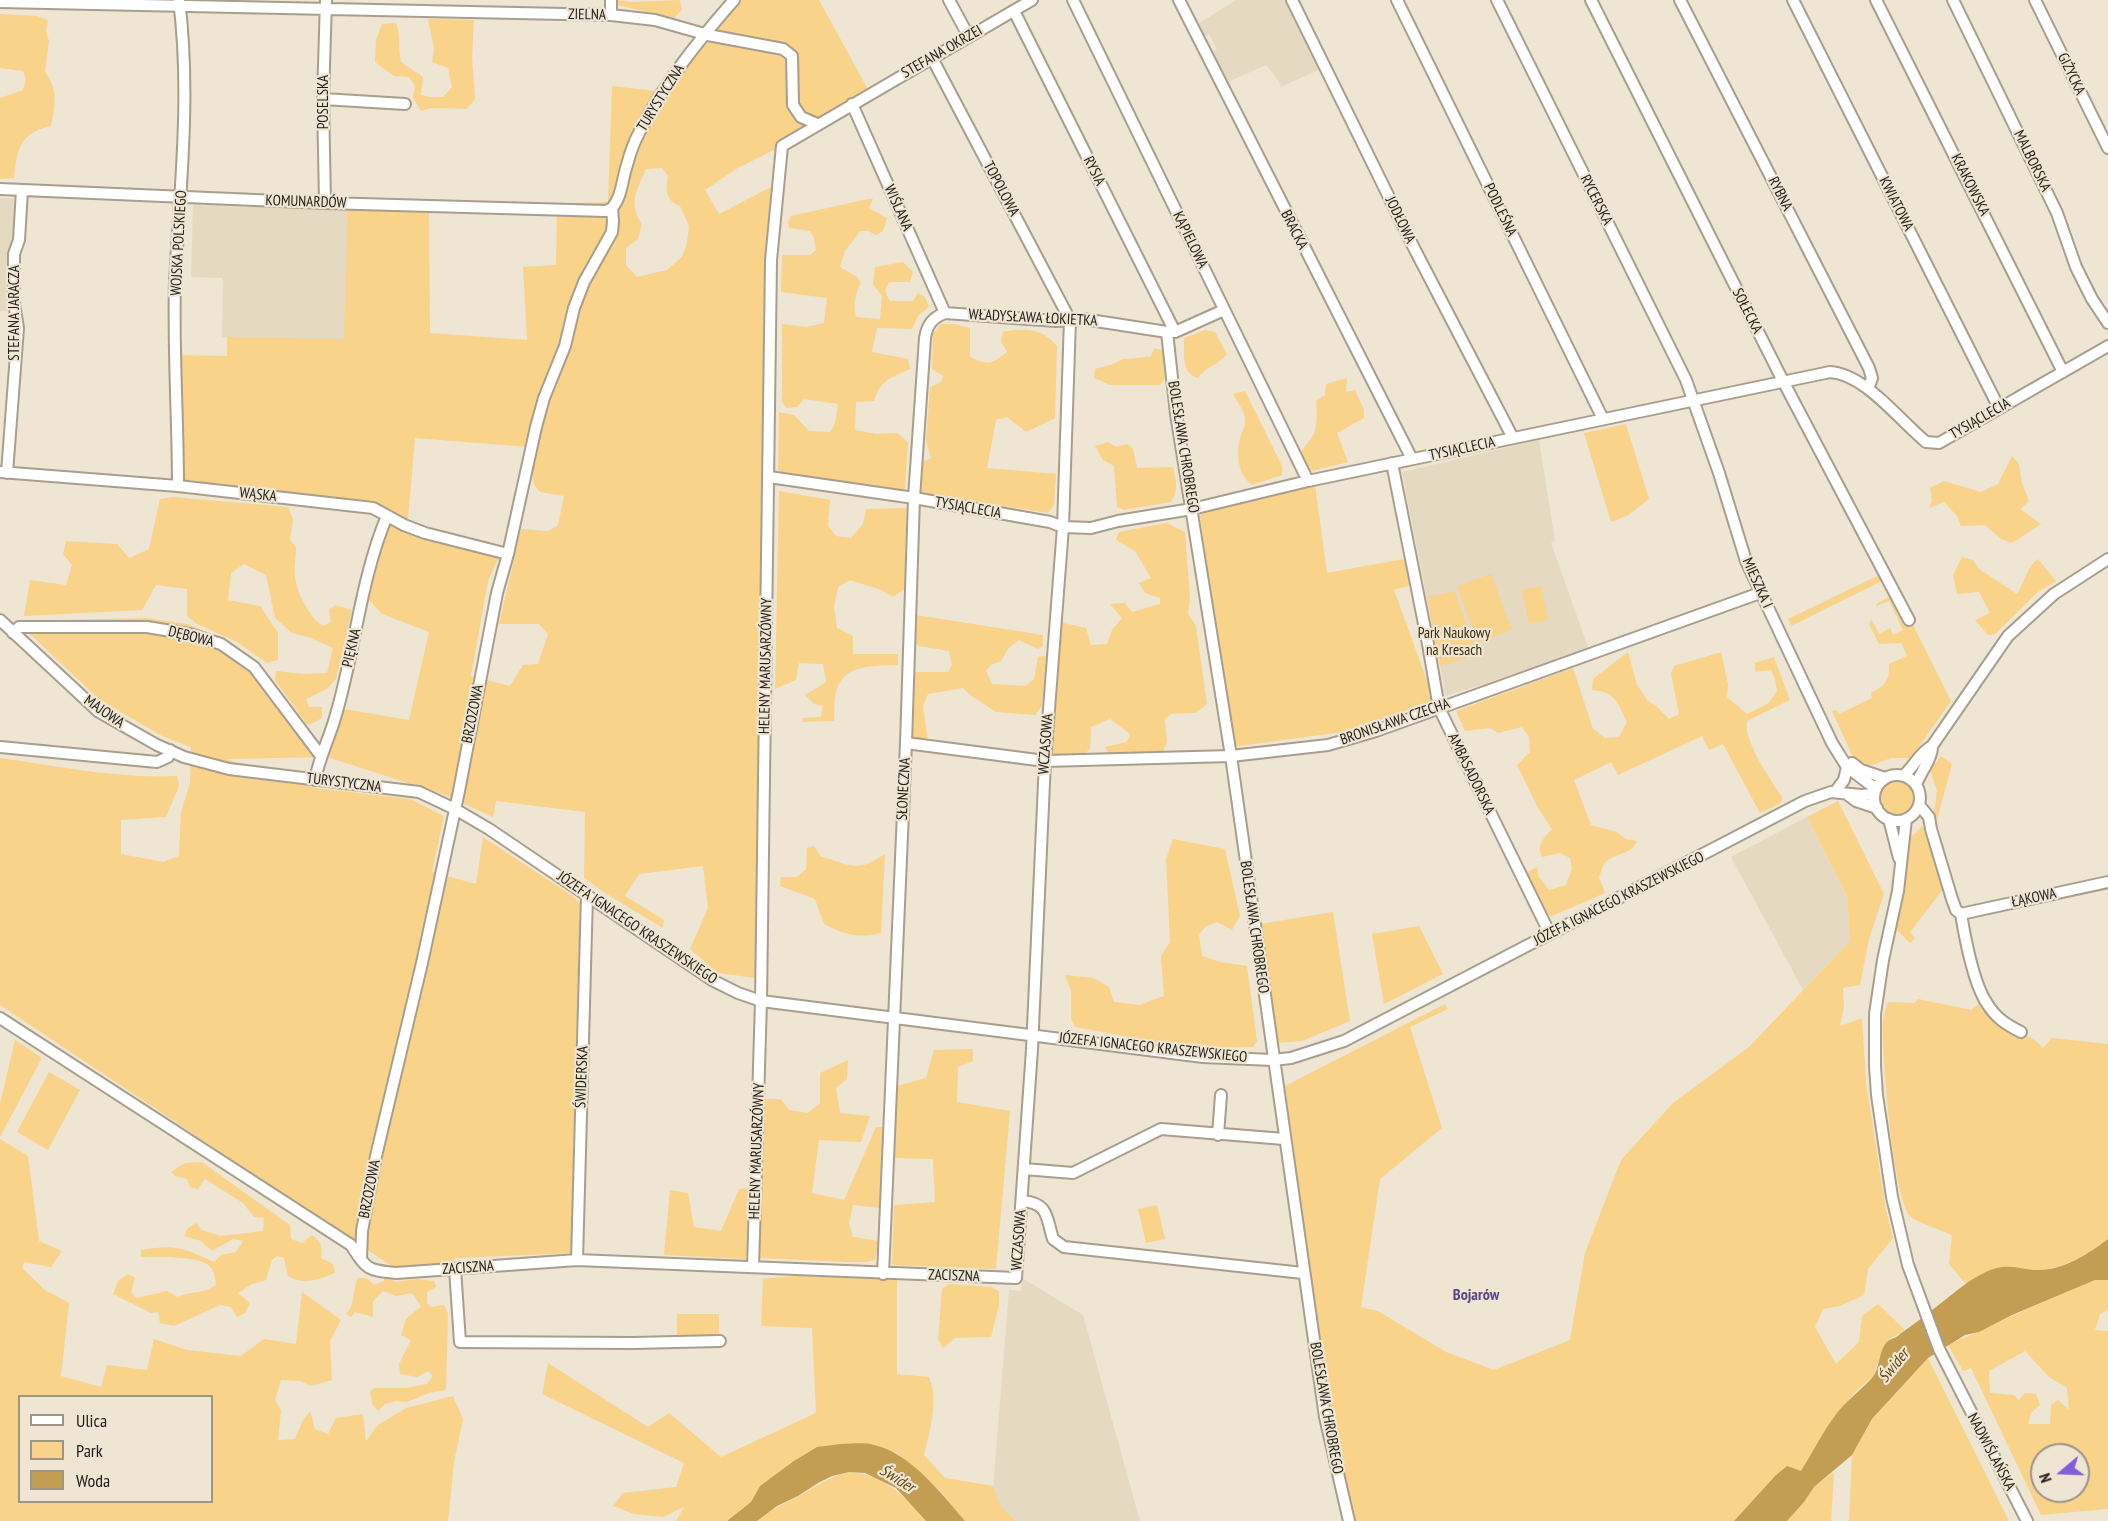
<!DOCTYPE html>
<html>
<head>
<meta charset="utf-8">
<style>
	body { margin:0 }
	#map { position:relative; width:2108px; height:1521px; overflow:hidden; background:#eee5d3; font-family:"PT Sans Narrow",sans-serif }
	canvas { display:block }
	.legend { position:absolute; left:18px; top:1395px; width:195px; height:108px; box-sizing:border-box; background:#eee5d3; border:2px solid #9c9588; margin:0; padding:8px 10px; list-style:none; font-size:18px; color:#211d17 }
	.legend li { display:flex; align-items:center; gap:12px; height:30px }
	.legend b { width:30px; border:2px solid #9c9588 }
	.north { position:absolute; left:2030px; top:1443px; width:60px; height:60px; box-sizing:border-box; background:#eee5d3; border:2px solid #9c9588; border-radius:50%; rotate:251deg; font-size:16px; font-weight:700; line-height:24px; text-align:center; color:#211d17 }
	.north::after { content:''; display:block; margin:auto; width:21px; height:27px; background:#825ed8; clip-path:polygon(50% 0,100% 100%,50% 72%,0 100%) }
</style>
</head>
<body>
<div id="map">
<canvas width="2108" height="1521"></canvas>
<ul class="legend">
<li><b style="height:8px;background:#fff"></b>Ulica</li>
<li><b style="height:16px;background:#f8d389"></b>Park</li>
<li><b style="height:16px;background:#c29d52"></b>Woda</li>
</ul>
<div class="north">N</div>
</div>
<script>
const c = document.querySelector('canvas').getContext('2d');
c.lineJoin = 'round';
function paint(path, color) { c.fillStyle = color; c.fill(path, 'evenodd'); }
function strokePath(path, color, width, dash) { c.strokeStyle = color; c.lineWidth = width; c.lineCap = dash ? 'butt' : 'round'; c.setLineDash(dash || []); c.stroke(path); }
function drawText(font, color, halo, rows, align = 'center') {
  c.font = font + ' "PT Sans Narrow",sans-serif'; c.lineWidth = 4.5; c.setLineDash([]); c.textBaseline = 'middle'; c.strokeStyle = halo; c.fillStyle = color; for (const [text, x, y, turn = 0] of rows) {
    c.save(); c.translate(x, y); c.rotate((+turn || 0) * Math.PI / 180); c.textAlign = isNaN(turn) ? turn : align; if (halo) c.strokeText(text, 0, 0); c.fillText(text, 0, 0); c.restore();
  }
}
paint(new Path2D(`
	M1236,0H1285L1320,69L1281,87L1276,77L1266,65L1228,82L1212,52L1217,49L1209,34L1204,36L1198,24Z
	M0,198H12L14,201L9,311H0Z
	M193,205L354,209L350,340L222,337L223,278L191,277Z
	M1539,440L1555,541L1551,543L1589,650L1446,696L1402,472Z
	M1807,817L1847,896L1850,941L1803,990L1731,857Z
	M1022,1278L1083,1315L1140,1521H997L991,1514L1009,1290L1021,1291Z`), '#e6d9c1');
paint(new Path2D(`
	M617,0L632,2L680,0L682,10L674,18L617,5Z
	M734,0H819L870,93L782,146L736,169L705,190L719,214L775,185L767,255L755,978L718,973L690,949L708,908L703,866L639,874L625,896L664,920L663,928L605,893L584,878L585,812L496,801L493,817L445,795L327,757L226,759L315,788L410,799L444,816L432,872L476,884L483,837L574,897L584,908L574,1253L455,1258L449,1272L393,1267L0,1005V758C58,766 118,779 177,776L179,786L166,817L121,820V854L163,862L179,856L181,812L190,783L191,747L162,736L99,699L16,621L146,618L187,624L225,639L257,661L327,757L344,709L409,720L429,632L382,614L369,600L385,532L379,510L173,493L172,355L227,356V337L344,339L348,204L429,203L430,333L527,340L523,267L556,265L557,204L608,202L612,86L663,92ZM662,168L668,176C665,189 666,201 680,206L689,226L687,243L682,257L667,270L637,277L626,265V248L638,239L642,224C628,204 637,189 646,169ZM415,438L528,447L534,485L540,492L564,496L558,525L548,531L521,529L499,624H539L548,634L538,664L523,665L510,686L471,676L488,581L504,546L425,528L408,519Z
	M0,14L37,16L48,20L46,31L49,41L45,72C59,90 55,106 51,126C19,133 17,150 14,178L0,179V98L23,90L26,79L23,71L0,68Z
	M428,19L474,20L472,58L475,99L467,109L431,108L421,111L413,98L415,86L409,77L394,76L375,62L376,40L382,24L396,23C401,35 398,49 401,62L423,77L421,95L430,97H443L452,87L448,68L432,62L434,49Z
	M868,199H873L869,208L887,218L883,231L876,235L868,231H860L845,251L840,267L857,277L861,283C855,294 853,304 856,317L880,319L882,296L873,284L875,267L903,262L913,272L910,282H889L885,291L890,301H913L918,293L925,297L929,307L918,316L912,329L877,328L872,352L908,359L910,369C891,378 880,380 874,401L856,402L855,430L876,434L897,433L908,442L905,492L778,473L779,412L794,415L809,431L830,432L835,424L838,404L804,399L797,407L787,408L782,402V324L806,327L824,323L827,298L781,292L782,255H810L816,250L814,238L810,231L789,228L788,222L791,216Z
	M941,324H954L970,328V357C988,366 992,364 1007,352L1001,341L1003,332C1025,328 1042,328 1057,346L1055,418L1026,432L1007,417L996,420L987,468L1056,474L1054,505L1048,513L920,493L921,463L931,458L926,440L930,387L941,382L943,376L932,369L933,333Z
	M1205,330L1215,332L1227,354C1219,365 1205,367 1198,378C1180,373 1185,354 1184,338Z
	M1155,348L1163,351L1165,378L1160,385H1110L1094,378L1095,369L1113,364L1123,359L1150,357Z
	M1347,378L1346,392L1355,390L1364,410V418L1337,433L1348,462L1312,471C1286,453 1310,448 1315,431C1317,421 1317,411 1316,401L1325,395L1326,384Z
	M1245,391L1282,466V475L1252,485C1238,474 1236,455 1240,438C1241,433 1244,429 1245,424C1247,414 1238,403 1233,394Z
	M1626,424L1649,499L1627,516L1611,522L1584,433Z
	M1108,442L1116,447L1127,444L1133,449L1137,468L1173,467C1176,479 1179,491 1171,502L1124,510L1117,507L1114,466L1103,460L1095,446Z
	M2012,456L2019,464L2022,483L2029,501L2020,509L2041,524L2012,543L2001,539L1985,525L1961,526L1957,516L1944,502L1929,508L1932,501L1930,488L1944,481L1981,492L1998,484Z
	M1315,485L1327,573L1409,558L1415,584L1394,590L1434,700L1350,731L1232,747L1200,516L1206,510Z
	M779,491L830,500L828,526L836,536L851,538L863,524L866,509L906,508V588L893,597L881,590L850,580L838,587L834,606L837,628L853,636V654H898V665C877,666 845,663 837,689C833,698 835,711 834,721L802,722L803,718L821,717L823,706L814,704L805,695L826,682L823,664L799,663L796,680L775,689Z
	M173,497L288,507L293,519L290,540L296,547C296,558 293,571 296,582C298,594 312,622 324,626L331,622L329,610L335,605L352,610L336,679L327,689L306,699L309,707H322V718L309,725L305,722L275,680L276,671L303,674L327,673L333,648L311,638L292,633L275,618L266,575L244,564L231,573L228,600L260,606L278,633V660L267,663L237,642L197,624L187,616V589L156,585L142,610L24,616L30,580L66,585L72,565L63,554L66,541L117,544L129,558L149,549L160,499Z
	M1167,523L1185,532L1190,597L1188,614L1196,626L1207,704L1195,713L1171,714L1165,719L1167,742L1163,751L1108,754L1105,747L1127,742L1130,734L1110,719L1091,727L1090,749L1083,755H1052L1051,748L1059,622L1086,628L1091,645L1107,644L1112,630L1122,618L1110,604L1125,603L1132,612L1160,604V598L1145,593L1139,583L1151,578L1135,551L1116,540L1119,532Z
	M1962,557L1973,560L1979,569L2017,594C2024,584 2027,566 2038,559L2056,581L2038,592L1995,634L1988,635L1975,620L1990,613L1979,592L1957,594L1953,575Z
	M1491,574L1512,630L1478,643L1457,586Z
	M1879,575L1882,581L1791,626L1788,619Z
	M1541,586L1548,620L1529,624L1522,590Z
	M1454,591L1478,654L1440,666L1427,597Z
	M1889,597L1904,625L1911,621L1951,701L1911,758H1891L1873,765H1867L1853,757L1832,711L1836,710L1839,714L1872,698L1871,693C1885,686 1890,680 1889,664L1907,656L1901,643L1879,644L1869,624L1871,620L1873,622L1879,634L1890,628L1893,635L1903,630L1889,601L1877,606L1876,604Z
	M916,615L1043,635V646L1038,649L1019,640L1008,649L1001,661L991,665L986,671L992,684L1026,686L1034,679L1038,657L1046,656L1042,706L1035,715L996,712L970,695L963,688L928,694L923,706L928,742L911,738L914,672H948L952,665L949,651L919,646L913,641Z
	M1628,652L1637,685L1648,701L1655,705L1669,719L1679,714L1671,674L1674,666L1721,652L1728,684L1727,697L1747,714L1769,703L1777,691L1775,679L1771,670L1755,672V663L1774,657L1790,700L1747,721C1743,741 1771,780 1782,797L1781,803L1760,813L1723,744L1709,750L1702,736L1618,775L1611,762L1574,780L1591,825L1617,832L1626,839L1637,841C1630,857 1615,851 1605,863C1602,866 1601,873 1599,877L1605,893L1552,916L1545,914L1525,873L1537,867L1539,877L1549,890L1566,885L1572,869L1570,858L1560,853L1542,857C1536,845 1544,838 1552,829L1538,808L1517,765L1530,752L1529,737L1522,727L1498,733L1490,728L1465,731L1456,711L1573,668L1593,729L1605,738L1619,737L1627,722C1617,702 1616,692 1592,690L1593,679Z
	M1941,756L1952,764L1937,820L1934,812L1937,791L1930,770Z
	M1880 797a18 18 0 1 1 36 0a18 18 0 1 1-36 0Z
	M1838,801L1884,894L1869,939L1860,985L1843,988L1844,1007L1840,1026L1862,1018L1866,1083L1886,1210L1893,1238L1868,1269L1864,1295L1840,1306L1823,1309L1815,1327L1836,1364L1859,1342L1862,1316L1878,1304L1904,1329C1900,1335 1894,1335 1889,1340C1882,1349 1876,1366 1874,1376C1840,1401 1823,1437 1801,1472L1775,1476L1734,1521H1354L1336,1448L1283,1087L1445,1004L1448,1009L1410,1027L1442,1128L1380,1179L1361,1307L1378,1311L1446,1352L1494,1370L1570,1340L1585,1253L1621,1160L1673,1103L1749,1047L1850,941L1847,896L1807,817Z
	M1922,826L1929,836L1944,888L1910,932L1915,938L1910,943L1896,929L1904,886L1906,838L1915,834Z
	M1173,839L1225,849L1240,916L1232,930L1217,922L1205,927L1199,935L1202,956L1220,962L1247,966L1257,1041L1253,1047L1187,1048L1075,1027L1071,1018V991L1065,975L1094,978L1109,987L1114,1002L1139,1005L1164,996L1161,956L1170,942L1166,859Z
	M814,846L821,857C834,859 849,869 863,865C870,864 878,858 885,854L881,933C859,939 843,934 824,924L815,899L780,886L781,877H797L806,869L807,848Z
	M1333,912L1350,1021L1302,1041L1276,1043L1260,924Z
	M1419,926L1443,974L1384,1004L1372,934Z
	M1918,999L1971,1010L1980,1003C1984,1009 1988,1018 1994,1022C2010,1037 2028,1029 2043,1048L2052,1038L2108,1044V1239C2088,1254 2065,1268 2040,1270C2035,1271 2030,1269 2025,1269C2010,1270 1978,1275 1966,1284L1949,1264L1952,1235C1943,1231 1916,1222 1910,1216C1893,1199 1881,1048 1883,1020C1884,1014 1886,1007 1888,1002L1914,1003Z
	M15,1040L42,1058L0,1137V1104Z
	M973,1049V1061L958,1067L957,1102L1010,1111L996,1269L892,1265L894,1205L935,1202L933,1159L895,1158L897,1086L926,1078L934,1050Z
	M848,1060L847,1079L836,1088L840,1113L870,1116L861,1142L819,1140L812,1193L844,1200L876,1127H884L879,1208L853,1205L849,1223L853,1237L879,1241L875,1260L867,1262H849L758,1258L764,1099H781L789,1110L808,1113L820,1103V1073Z
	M49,1072L80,1090L48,1150L17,1132Z
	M0,1139L28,1156L39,1241L62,1251L51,1267L24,1262L22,1268L45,1290L69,1303L61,1376L101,1387L107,1365L147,1370L154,1339L187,1350L241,1356L264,1339L296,1344L302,1292L341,1320L330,1341L332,1380L311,1386L300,1381L281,1380L275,1400L281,1410L278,1440L295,1439L302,1422L310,1411L315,1429L328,1434L336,1418L363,1414L366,1441L378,1425L406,1408L453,1396L463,1419L454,1462L448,1521H0ZM20,1396H212V1502H20Z
	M202,1162L290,1225L291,1239L302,1243L312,1235C321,1242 323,1246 321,1258L333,1264L335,1273C319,1279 304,1286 288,1276L284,1258L277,1256L272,1260L266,1280L252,1284L238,1293L250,1303L245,1313L237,1317L231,1307L220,1305L174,1326L160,1323L158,1312L151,1313L113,1294L118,1281L128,1274L135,1278L131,1292L136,1298L167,1291L178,1297C193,1290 201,1295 216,1285C215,1278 215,1269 207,1264C195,1256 156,1257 141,1257V1250C176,1244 183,1248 214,1262L221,1255L236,1252L243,1241L233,1239L212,1251L201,1241L184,1236L188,1228L197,1223L201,1230L221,1236L263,1231L264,1218L254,1217L243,1203L205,1179L198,1189L190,1187L187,1179L175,1176L171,1172L185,1163Z
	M749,1188L746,1259L664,1255L670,1190L688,1193L694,1227L721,1231L739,1189Z
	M1157,1205L1165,1239L1146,1243L1138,1209Z
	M809,1274L897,1279V1374L929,1377C939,1400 930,1431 924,1455L945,1478L993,1486L1001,1507L1016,1521H965L939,1490L896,1452L760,1486L751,1502L727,1521H676L684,1507L663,1517L634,1514L613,1506L623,1493L676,1487L684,1463L542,1394L548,1363L648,1427L669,1413L721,1457L816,1413L812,1328L761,1326L763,1279Z
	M386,1275L395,1282L417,1279L434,1281L436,1287L427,1292V1303L431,1307L444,1305L448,1314L446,1390L429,1393L407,1402L396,1401L385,1404L378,1411L372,1404L370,1392L374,1388H406L427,1384L433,1376L428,1371L417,1377L400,1374L399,1364L411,1340L401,1335L406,1319L421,1306L412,1293L396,1296L383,1291L373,1301V1317L355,1312L351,1317L346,1314C356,1304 352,1290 358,1278H366L374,1285L384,1281Z
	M2095,1280H2108V1310L2100,1314L2095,1330L2108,1331V1509L2041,1515L1971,1368L1963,1371L1948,1345C1959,1339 1971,1336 1982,1330C2020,1312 2057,1296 2095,1280ZM2025,1351L2049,1377L2067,1388L2069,1410L2058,1400L2051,1405L2050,1424H2028L2031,1413L2040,1405L2036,1394L2025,1393L2019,1400L2014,1395L1990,1393L1989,1371ZM2042,1455H2078V1491H2042Z
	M949,1284L990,1287L999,1291V1305L991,1337L955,1338L943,1348L938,1339L942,1289Z
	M677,1314H719V1337H677Z
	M1928,1358L2009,1521H1849L1852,1455L1872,1420Z
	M849,1472C885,1475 903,1495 926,1521H757C770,1510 783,1504 798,1497C817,1486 827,1478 849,1472Z
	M1834,1472L1831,1521H1787L1804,1502L1814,1487Z`), '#f8d389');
paint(new Path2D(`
	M2108,1239V1280H2095L2012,1315L1979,1332L1965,1335L1928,1358L1872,1419L1852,1455L1814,1487L1804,1502L1787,1521H1734L1775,1476L1787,1466L1801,1471C1813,1452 1823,1431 1837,1413C1847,1400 1861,1390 1872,1378C1880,1370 1878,1350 1888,1341C1892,1338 1897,1338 1900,1334C1912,1325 1924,1317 1936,1307C1955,1293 1974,1274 1997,1268C2011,1264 2024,1270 2038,1270C2064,1270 2088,1254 2108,1239Z
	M841,1444C852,1444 864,1442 874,1445C909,1452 942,1494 965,1521H926L896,1488L865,1473L849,1472L832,1476L818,1483L798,1496L777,1506L757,1521H727L751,1502L760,1486L794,1461L817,1447Z`), '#c29d52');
const minor = new Path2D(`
	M949,0L969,37
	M1073,0L1308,481
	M1179,0L1412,459
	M1292,0L1415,250L1513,438
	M1397,0L1603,419
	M1497,0L1686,380L1719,473L1746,561L1832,743L1847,767L1876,789
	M1591,0L1783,381L1909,620
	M1680,0L1869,368L1872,378L1868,389
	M1793,0L1999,408
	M1876,0L2063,372
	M1953,0L2057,213L2076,267L2092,299L2108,323
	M2035,0L2108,148
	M0,2L611,15L655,20L708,35L783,49L792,56L793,105L801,117L817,124
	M1014,11L1175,332
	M611,15V0
	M323,99L405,104
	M852,104L945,313
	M0,189L325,203L606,211L612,208
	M325,203L323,99L326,0
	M612,208C622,197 622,179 627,165C630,153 634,142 640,131C664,83 699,40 734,0
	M945,313L1056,321L1083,319L1167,332H1175L1224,310
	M1167,332L1176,414L1231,756L1325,1417L1349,1521
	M1392,463L1428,644L1439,708L1550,934
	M0,472L178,486L373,508L404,525L425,533L508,554
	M7,473L18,328L14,303V254L19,240L22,190
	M769,477L914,498L1050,522L1063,527L1091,528L1118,521L1192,509L1308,481L1830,372C1865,374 1899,420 1926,442L1939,443L2108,346
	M178,486C178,418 173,350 175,282C180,188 191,94 179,0
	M0,620L99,712L157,745L184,757L229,769L419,792L455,809L489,829L712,980L738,993L761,1001L777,1003L1203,1057L1273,1060L1291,1058L1344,1041L1805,801L1831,792L1861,795L1874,794
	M13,633L19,627H147L189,634L221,644L254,667L321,756
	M906,743L1045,761L1231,756L1328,745L1376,731L1760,593
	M0,747L157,762L168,757L170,750
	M1852,763L1861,770L1885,778
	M1874 798a23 23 0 1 1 46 0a23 23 0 1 1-46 0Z
	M1903,776C1914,767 1920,752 1932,746L2008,636L2054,594L2108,559
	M315,780C319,758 329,739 335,718C355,652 360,580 387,516
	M1916,785C1920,773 1933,757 1932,746
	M1835,792L1844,780L1847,767
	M1848,795L1856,801L1877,808
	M1919,805L1929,817L1931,829L1952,899L1956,910L1961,914L2108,882
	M1889,819L1899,858
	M1906,819L1898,891L1883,960L1875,1014V1066L1877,1095L1892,1197L1908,1265L1939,1349L2027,1521
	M1961,914C1965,938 1974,986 1988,1005C1996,1018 2007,1025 2021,1032
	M0,1018L351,1245C367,1270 367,1270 396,1273L577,1260L1016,1278L1032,1049L1045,761L1063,527L1070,320L932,58
	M1218,1135L1221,1095
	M1024,1169L1073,1173L1161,1129L1284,1139
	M1022,1201C1049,1203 1046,1217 1053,1239L1064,1247L1303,1273
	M361,1259L362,1231L376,1156L422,963L459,791L497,593L508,554L536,427L544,398L565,346L574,308L584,282L612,232L613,221L612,208
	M577,1260L587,895
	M753,1267L761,1001L771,260L782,146L1032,0
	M455,1269L460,1342L633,1343L720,1341
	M883,1274L906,743L914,498L925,338C927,325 932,318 945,313`);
strokePath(minor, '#a79e8d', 14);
strokePath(minor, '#fff', 10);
drawText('15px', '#211d17', '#eee5d3', [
	["ZIELNA",587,15,1],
	["STEFANA OKRZEI",942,52,-30],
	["GIŻYCKA",2071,74,64],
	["TURYSTYCZNA",661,98,-58],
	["POSELSKA",324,102,-90],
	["MALBORSKA",2032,161,64],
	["RYSIA",1094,171,63],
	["KRAKOWSKA",1970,185,63],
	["TOPOLOWA",1001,189,62],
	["RYBNA",1780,194,63],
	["RYCERSKA",1596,200,63],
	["KOMUNARDÓW",306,202,2],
	["KWIATOWA",1896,204,63],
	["WIŚLANA",898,208,66],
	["PODLEŚNA",1500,210,64],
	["JODŁOWA",1400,220,64],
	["BRACKA",1294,230,63],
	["KĄPIELOWA",1190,240,64],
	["WOJSKA POLSKIEGO",179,243,-87],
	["SOŁECKA",1747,311,63],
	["STEFANA JARACZA",15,313,-90],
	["WŁADYSŁAWA ŁOKIETKA",1033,318,3],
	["TYSIĄCLECIA",1980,419,-30],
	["BOLESŁAWA CHROBREGO",1183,447,81],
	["TYSIĄCLECIA",1462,449,-12],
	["WĄSKA",258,495,6],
	["TYSIĄCLECIA",968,508,10],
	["MIESZKA I",1757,583,66],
	["DĘBOWA",191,637,14],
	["PIĘKNA",352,648,-77],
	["HELENY MARUSARZÓWNY",766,666,-89],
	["MAJOWA",104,712,35],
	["BRZOZOWA",473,714,-79],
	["BRONISŁAWA CZECHA",1395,722,-19],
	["WCZASOWA",1046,744,-86],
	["AMBASADORSKA",1471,774,64],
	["TURYSTYCZNA",344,783,7],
	["SŁONECZNA",904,789,-87],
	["ŁĄKOWA",2034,898,-12],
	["JÓZEFA IGNACEGO KRASZEWSKIEGO",1619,899,-27],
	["BOLESŁAWA CHROBREGO",1254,927,82],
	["JÓZEFA IGNACEGO KRASZEWSKIEGO",637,928,34],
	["JÓZEFA IGNACEGO KRASZEWSKIEGO",1153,1048,6],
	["ŚWIDERSKA",582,1077,-88],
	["HELENY MARUSARZÓWNY",757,1151,-88],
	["BRZOZOWA",370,1189,-79],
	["WCZASOWA",1019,1240,-86],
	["ZACISZNA",468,1268,-4],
	["ZACISZNA",954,1276,2],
	["BOLESŁAWA CHROBREGO",1326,1408,80],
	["NADWIŚLAŃSKA",1991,1452,62]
]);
drawText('15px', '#3b2b09', '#eee5d3', [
	["Park Naukowy",1454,634],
	["na Kresach",1454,651]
]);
drawText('bold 16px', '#584887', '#eee5d3', [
	["Bojarów",1476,1295]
]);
drawText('italic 16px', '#664c12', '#eee5d3', [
	["Świder",1894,1366,-51],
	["Świder",897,1479,32]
]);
</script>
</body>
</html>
